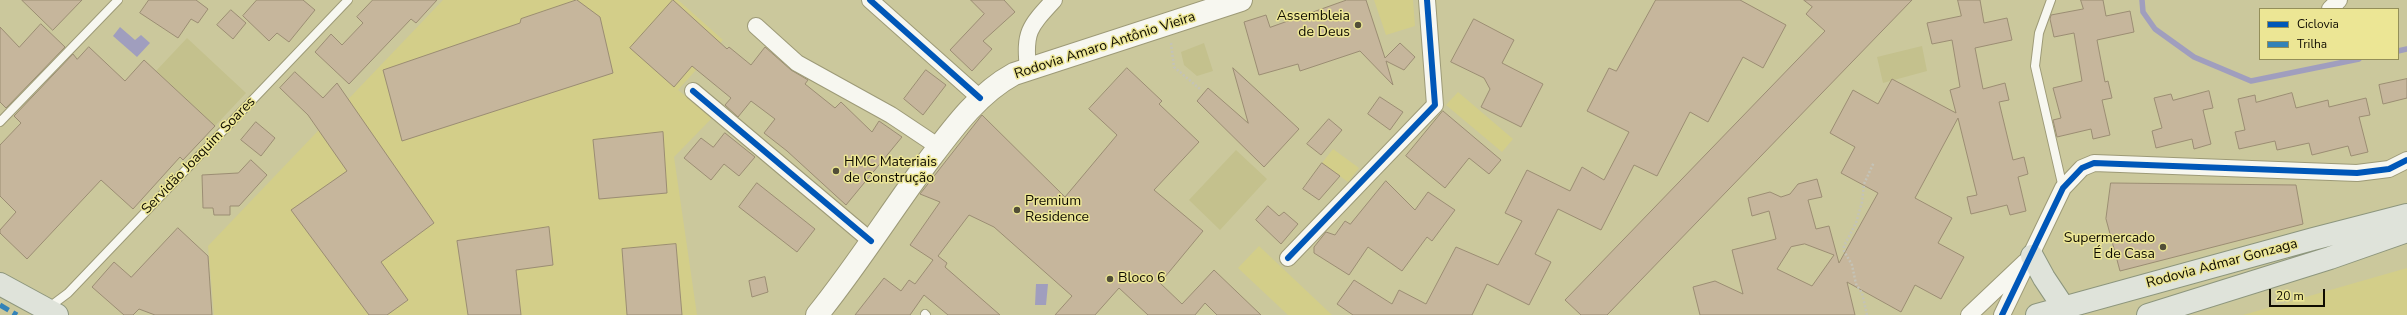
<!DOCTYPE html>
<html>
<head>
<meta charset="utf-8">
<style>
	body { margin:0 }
	#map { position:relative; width:2407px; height:315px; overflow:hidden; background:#cbc89c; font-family:"Nunito Sans",sans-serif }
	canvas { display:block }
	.legend { position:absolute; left:2259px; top:8px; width:140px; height:52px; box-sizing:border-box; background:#ece695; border:1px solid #948f59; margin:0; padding:5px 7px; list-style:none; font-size:12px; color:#0f0c00 }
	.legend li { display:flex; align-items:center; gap:8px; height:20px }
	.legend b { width:20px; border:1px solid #948f59 }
	.scale { position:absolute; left:2269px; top:289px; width:56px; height:18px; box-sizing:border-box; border:2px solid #0f0c00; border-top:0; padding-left:5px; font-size:12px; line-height:14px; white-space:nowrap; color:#0f0c00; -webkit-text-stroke:3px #ece695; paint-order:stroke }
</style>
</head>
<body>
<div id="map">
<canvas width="2407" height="315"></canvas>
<ul class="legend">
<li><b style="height:5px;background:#0057b8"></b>Ciclovia</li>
<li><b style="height:5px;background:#3382b8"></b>Trilha</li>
</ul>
<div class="scale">20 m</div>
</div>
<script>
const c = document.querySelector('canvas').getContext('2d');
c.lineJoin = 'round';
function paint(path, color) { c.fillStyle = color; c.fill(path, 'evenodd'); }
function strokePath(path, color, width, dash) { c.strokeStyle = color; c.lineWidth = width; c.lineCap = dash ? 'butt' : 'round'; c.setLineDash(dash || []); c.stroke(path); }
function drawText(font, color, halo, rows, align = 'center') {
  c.font = font + ' "Nunito Sans",sans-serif'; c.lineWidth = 3; c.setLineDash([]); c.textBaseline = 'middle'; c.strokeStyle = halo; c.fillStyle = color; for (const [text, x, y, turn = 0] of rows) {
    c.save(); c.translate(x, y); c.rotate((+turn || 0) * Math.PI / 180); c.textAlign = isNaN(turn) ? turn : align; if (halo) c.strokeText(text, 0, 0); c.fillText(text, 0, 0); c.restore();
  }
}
paint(new Path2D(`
	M443,0H678L723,40L678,90L712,118L674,157L697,315H214L208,246Z
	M1374,0H1413L1415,26L1386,35Z
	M1458,92L1513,139L1502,152L1446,105Z
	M1333,149L1359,168L1348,182L1322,163Z
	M1259,246L1332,315H1288L1238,268Z
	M2407,268V315H2243Z`), '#d3ce89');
paint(new Path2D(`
	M187,38L246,93L215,126L156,71Z
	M1204,43L1213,71L1197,76L1184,65L1181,52Z
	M1922,46L1927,71L1883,83L1877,57Z
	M1236,150L1267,179L1220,230L1189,200Z`), '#c4c18d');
paint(new Path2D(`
	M120,27L135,40L141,35L150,43L137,57L113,36Z
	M1036,284H1048L1046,305H1035Z`), '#a09ebe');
strokePath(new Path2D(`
	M2142,0L2143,12L2155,29L2194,57L2251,81L2359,59
	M2398,51L2407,49`), '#a09ebe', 5.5);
const building = new Path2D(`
	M22,0H82L53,30Z
	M149,0H196L208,9L198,23L191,19L178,38L140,13Z
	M257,0H303L315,10L289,42L277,33L269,41L243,16Z
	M373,0H437L416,23L411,19L349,84L315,52L331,34L342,45L363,23L357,17Z
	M577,0L600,17L613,73L402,141L383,70L520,23L521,19Z
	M673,0L727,49L729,47L751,65L765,47L791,70L808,80L805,84L835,108L841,102L872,132L879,121L902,137L846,205L787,151L764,133L775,119L751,101L738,117L725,105L731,98L692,66L674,87L630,48Z
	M971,0H1004L1015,12L983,41L992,49L972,71L950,50L984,14Z
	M1347,0H1366L1385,58L1400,43L1415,57L1404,70L1386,61L1393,85L1360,51L1300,71L1298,64L1259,75L1244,22L1266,15L1270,27Z
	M1656,0H1740L1786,25L1763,68L1743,57L1708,122L1690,112L1657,176L1634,165L1601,230L1558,209L1535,254L1551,262L1529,305L1487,284L1472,315H1353L1337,304L1354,280L1392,304L1399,290L1426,304L1456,247L1498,265L1522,221L1505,213L1527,170L1570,191L1582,167L1604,180L1629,132L1587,111L1609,68L1616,71Z
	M1804,0H1912L1607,315H1581L1565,300L1825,31L1806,14L1812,7Z
	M1958,0H1980L1984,23L2007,18L2012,40L1975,48L1983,89L2005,83L2009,100L1999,102L2013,160L2024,157L2028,174L2018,177L2026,211L2010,215L2007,205L1971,214L1967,197L1977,195L1958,118L1915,198L1952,218L1938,243L1964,257L1941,299L1915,285L1901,312L1847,282L1855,315H1700L1693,287L1715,281L1743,294L1732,250L1776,239L1769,211L1752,216L1748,198L1770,192L1781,197L1790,194L1798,184L1817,179L1822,197L1808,200L1816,229L1829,226L1839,263L1878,193L1841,173L1855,147L1830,133L1853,90L1878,104L1892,79L1956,113L1950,90L1960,87L1952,40L1932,44L1927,23L1961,16ZM1805,244L1834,255L1812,286L1777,269L1791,247Z
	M2081,0H2103L2106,16L2130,11L2134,32L2097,40L2105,82L2108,81L2112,98L2102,100L2110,135L2093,139L2091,129L2057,137L2053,120L2061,118L2053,88L2082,81L2074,33L2054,37L2050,19L2051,15L2083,9Z
	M231,10L246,23L233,39L217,25Z
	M1474,19L1514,40L1502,63L1543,84L1521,127L1481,107L1490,89L1484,78L1451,62Z
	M41,24L65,47L6,108L0,102V27L19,47Z
	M89,47L125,81L144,60L215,126L183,160L180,157L133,209L101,180L27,259L0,233V230L16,212L0,196V145L21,123L14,116L73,54L77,59Z
	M1127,68L1162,101L1159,104L1199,142L1154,190L1203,231L1160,283L1182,304L1214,270L1261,315H1217L1205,303L1195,315H1148L1119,288L1095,315H1055L1072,296L994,227L969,215L938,256L947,263L945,267L1000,315H948L924,295L910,315H855L884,278L901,291L909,280L915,284L933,260L910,245L940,202L920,194L982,115L1065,197L1117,135L1089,109Z
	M1233,68L1299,129L1264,167L1197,101L1208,88L1248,123Z
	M926,70L946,85L923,115L904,99Z
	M295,72L323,98L337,83L434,223L381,262L408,300L387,315H369L291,210L347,171L308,115L280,88Z
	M2407,79V98L2383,104L2379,85Z
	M2209,91L2213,108L2203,110L2211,144L2194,149L2192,139L2156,148L2152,131L2162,128L2154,98L2171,94L2173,100Z
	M2292,93L2296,108L2328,100L2329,107L2366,98L2370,115L2359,117L2368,152L2351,156L2348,146L2312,155L2309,143L2277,150L2275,141L2239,149L2235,132L2245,130L2238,99L2255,95L2256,102Z
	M1380,97L1403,112L1390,130L1368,114Z
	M1443,111L1501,160L1489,174L1469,158L1445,188L1406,156Z
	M1329,119L1342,130L1321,155L1307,144Z
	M256,122L275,138L261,156L241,140Z
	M663,132L667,193L599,199L593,140Z
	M725,133L755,157L739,176L724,164L711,180L684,158L701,138L713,147Z
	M251,160L267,175L239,206H230V215H214L213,208H203L202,175L238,173Z
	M1322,163L1340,176L1319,200L1303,189Z
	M1386,181L1415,210L1428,192L1455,210L1432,241L1427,237L1402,271L1368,247L1349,275L1314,253V247L1326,232L1335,235L1345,221L1350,224Z
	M757,183L815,229L797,252L739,207Z
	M2111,183L2296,185L2303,224L2120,271L2106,219Z
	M1268,206L1279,216L1284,212L1298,224L1281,244L1256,220Z
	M549,227L553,265L516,270L521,315H468L457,241Z
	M178,228L208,256L212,315H155L139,309L133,315H124L92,287L114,262L131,277Z
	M676,244L682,315H627L622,249Z
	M765,277L768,292L752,297L749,281Z`);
paint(building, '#c6b69c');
strokePath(building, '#9b8d73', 1);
const service = new Path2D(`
	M2051,0L2039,33L2035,66L2063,188
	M0,122L118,0
	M48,308L68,293L348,0
	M925,314L926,315`);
const minor = new Path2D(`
	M870,0L980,98
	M2330,9L2339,0
	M756,26L797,63L891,115L939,147
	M1028,69C1024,32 1029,27 1054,0
	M693,91L871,241
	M1288,258L1435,105L1427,0
	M1969,315L2025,262
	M2002,315L2063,188L2082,168L2094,163L2357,173L2389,169L2407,160`);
const secondary = new Path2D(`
	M817,315C856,267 889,214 926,164C951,131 977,94 1014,74L1241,0`);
const primary = new Path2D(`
	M2032,256L2044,278L2064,308
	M0,284L57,315
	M2037,315L2313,239L2407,215
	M2148,315L2330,258L2407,231`);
strokePath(service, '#9d9a77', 10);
strokePath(minor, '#9d9a77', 18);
strokePath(secondary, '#9d9a77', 24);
strokePath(primary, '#8d967d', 24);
strokePath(new Path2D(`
	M1171,43L1174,67L1200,89
	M1867,315L1862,293L1856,284L1852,265L1844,251V246L1856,223L1862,202L1864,184L1874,162`), '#c4c3b7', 2.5, [2, 2]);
strokePath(service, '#f7f7f0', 8);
strokePath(minor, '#f7f7f0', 16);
strokePath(secondary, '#f7f7f0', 22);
strokePath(primary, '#dfe3da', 22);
strokePath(new Path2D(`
	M0,305L17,315`), '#3382b8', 5, [10, 5]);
strokePath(new Path2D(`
	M870,0L980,98
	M693,91L871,241
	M1288,258L1435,105L1427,0
	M2002,315L2063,188L2082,168L2094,163L2357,173L2389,169L2407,160`), '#0057b8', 6);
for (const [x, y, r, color] of [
	[1358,25,4,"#514e37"],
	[836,171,4,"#514e37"],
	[1017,210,4,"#514e37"],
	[2163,247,4,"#514e37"],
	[1110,279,4,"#514e37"]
]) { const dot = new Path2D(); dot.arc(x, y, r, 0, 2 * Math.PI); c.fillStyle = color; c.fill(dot); strokePath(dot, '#ece695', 1.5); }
drawText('14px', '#0f0c00', '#ece695', [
	["Assembleia",1350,17,"right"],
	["de Deus",1350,33,"right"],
	["HMC Materiais",844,163],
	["de Construção",844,179],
	["Premium",1025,202],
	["Residence",1025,218],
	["Supermercado",2155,239,"right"],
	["É de Casa",2155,255,"right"],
	["Bloco 6",1118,279]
], 'left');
drawText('14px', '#0f0c00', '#ece695', [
	["Rodovia Amaro Antônio Vieira",1105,46,-18],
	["Servidão Joaquim Soares",199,156,-46],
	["Rodovia Admar Gonzaga",2222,264,-15]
]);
</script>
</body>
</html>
